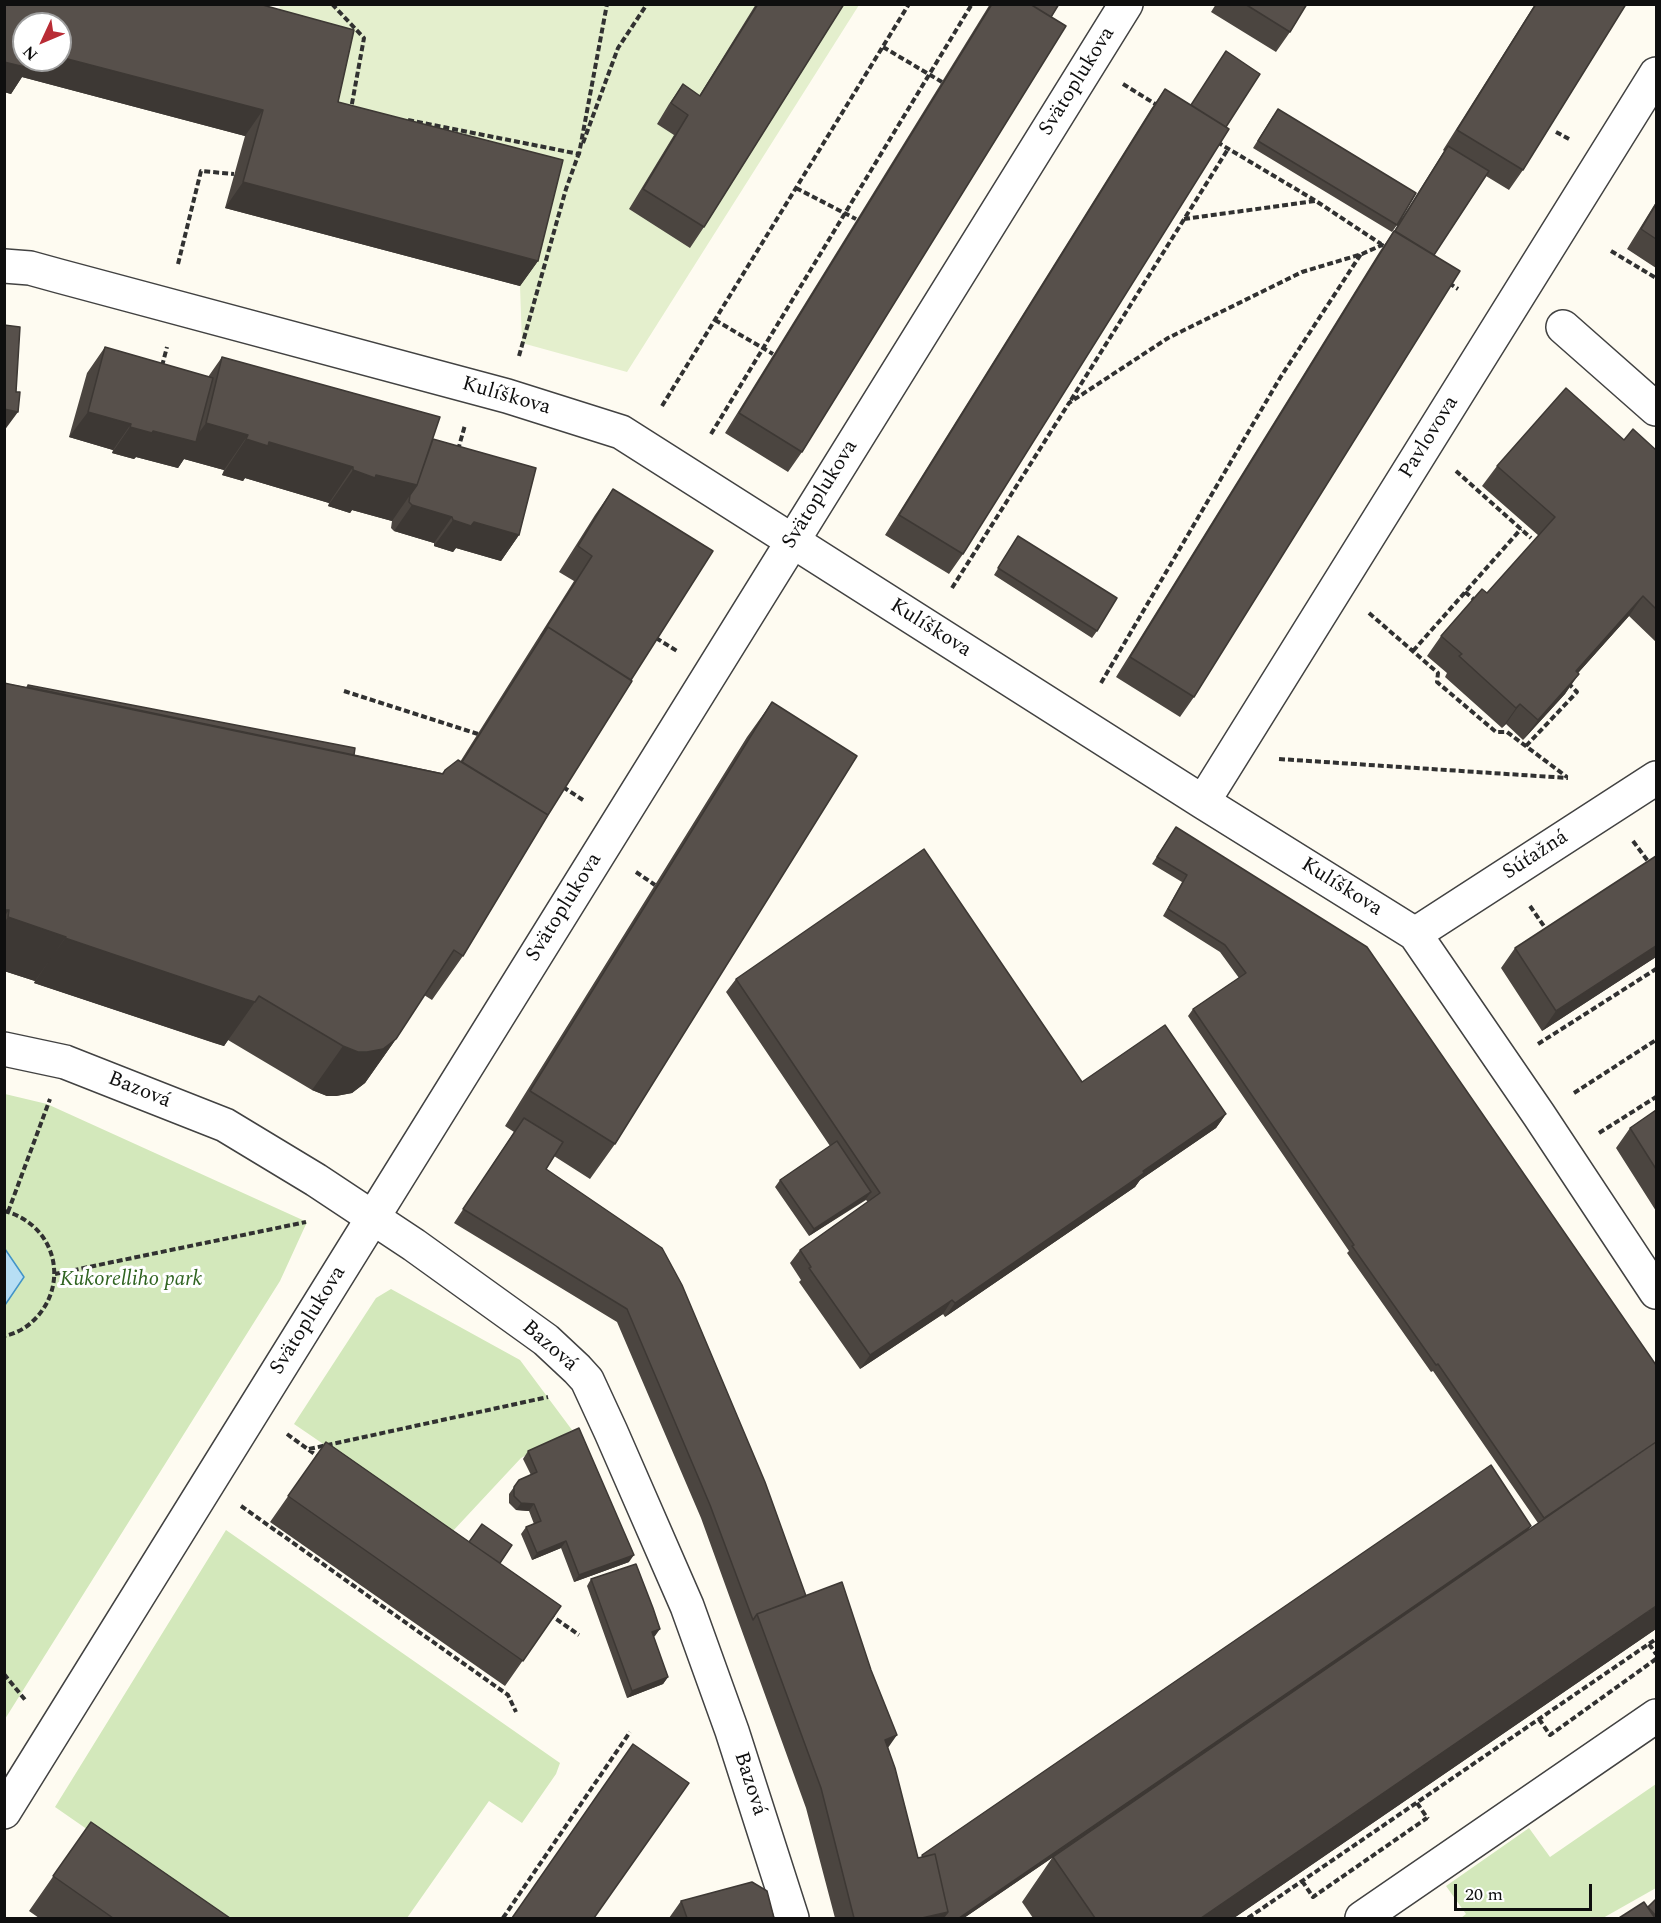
<!DOCTYPE html>
<html>
<head>
<meta charset="utf-8">
<style>
	body { margin:0 }
	#map { position:relative; width:1661px; height:1923px; overflow:hidden; background:#fefbf1; font-family:Spectral,serif }
	canvas { display:block }
	.frame { position:absolute; inset:0; border:6px solid #0f0f0f; pointer-events:none }
	.north { position:absolute; left:12px; top:12px; width:60px; height:60px; box-sizing:border-box; background:#fff; border:2px solid #9f9f9f; border-radius:50%; rotate:226deg; font-size:16px; font-weight:700; line-height:24px; text-align:center; color:#0f0f0f }
	.north::after { content:''; display:block; margin:auto; width:21px; height:27px; background:#b92c35; clip-path:polygon(50% 0,100% 100%,50% 72%,0 100%) }
	.scale { position:absolute; left:1454px; top:1884px; width:138px; height:27px; box-sizing:border-box; border:3px solid #0f0f0f; border-top:0; padding-left:8px; font-size:18px; line-height:21px; white-space:nowrap; color:#0f0f0f; -webkit-text-stroke:4px #fff; paint-order:stroke }
</style>
</head>
<body>
<div id="map">
<canvas width="1661" height="1923"></canvas>
<div class="frame"></div>
<div class="north">N</div>
<div class="scale">20 m</div>
</div>
<script>
const c = document.querySelector('canvas').getContext('2d');
c.lineJoin = 'round';
function paint(path, color) { c.fillStyle = color; c.fill(path, 'evenodd'); }
function strokePath(path, color, width, dash) { c.strokeStyle = color; c.lineWidth = width; c.lineCap = dash ? 'butt' : 'round'; c.setLineDash(dash || []); c.stroke(path); }
function drawText(font, color, halo, rows, align = 'center') {
  c.font = font + ' Spectral,serif'; c.lineWidth = 6; c.setLineDash([]); c.textBaseline = 'middle'; c.strokeStyle = halo; c.fillStyle = color; for (const [text, x, y, turn = 0] of rows) {
    c.save(); c.translate(x, y); c.rotate((+turn || 0) * Math.PI / 180); c.textAlign = isNaN(turn) ? turn : align; if (halo) c.strokeText(text, 0, 0); c.fillText(text, 0, 0); c.restore();
  }
}
paint(new Path2D(`
	M5,1094L47,1104L307,1222L280,1281L5,1719Z
	M391,1289L520,1360L572,1430L521,1458L452,1532L294,1424L376,1298Z
	M226,1530L560,1763L556,1774L522,1823L489,1801L407,1918H215L55,1807Z
	M1656,1784V1888L1603,1918H1461L1466,1914L1446,1886L1529,1828L1550,1857Z`), '#d3e8bb');
paint(new Path2D(`
	M280,5H859L627,372L522,343L520,286L319,127L275,38Z`), '#e4efcd');
const water = new Path2D(`
	M5,1249L24,1277L5,1305Z`);
paint(water, '#b7def4');
strokePath(water, '#4294c8', 1.5);
const minor = new Path2D(`
	M4,266L30,268L59,276L507,396L621,432L1203,802L1415,934L1539,1115L1656,1292
	M1563,327L1656,409
	M1203,802L1656,74
	M1415,934L1656,778
	M4,1049L65,1062L225,1125L316,1180L414,1245L546,1340L577,1369L587,1380L611,1432L687,1606L732,1731L792,1918
	M1362,1918L1656,1716`);
const tertiary = new Path2D(`
	M4,1812L1126,4`);
strokePath(minor, '#424242', 36);
strokePath(tertiary, '#424242', 36);
strokePath(new Path2D(`
	M332,4L364,38L351,109
	M883,47L942,82
	M1123,84L1157,105
	M408,120L579,154L607,4
	M1556,132L1569,139
	M1217,142L1316,201L1381,244
	M583,143L618,48L647,4
	M796,188L856,219
	M1184,219L1315,201
	M1611,251L1656,278
	M178,264L201,171L234,174
	M1449,283L1458,289
	M715,320L773,354
	M519,356L566,189L579,153
	M162,366L167,347
	M1071,400L1228,149
	M662,406L909,4
	M711,434L972,4
	M458,450L465,425
	M1456,471L1531,538
	M952,588L1069,403L1168,338L1302,272L1362,254L1382,245L1387,248
	M1465,592L1476,601
	M1369,613L1438,673L1437,682L1496,732H1507L1567,777
	M656,638L677,651
	M1413,651L1521,529
	M1101,683L1280,378L1361,254
	M344,691L478,734
	M1526,746L1577,692L1569,684
	M1279,759L1568,778
	M563,787L583,800
	M1633,841L1650,864
	M636,872L655,885
	M1530,906L1548,932
	M1538,1044L1656,969
	M1574,1093L1656,1040
	M1599,1133L1656,1097
	M4,1211C56,1224 71,1285 33,1321C26,1328 15,1334 4,1336
	M8,1212L50,1099
	M55,1274L306,1222
	M287,1434L320,1458
	M309,1449L548,1397
	M241,1506L508,1695L516,1712
	M549,1614L579,1635
	M1649,1644L1656,1654
	M4,1674L26,1701
	M1539,1719L1550,1735L1656,1659
	M1417,1803L1428,1819
	M1302,1881L1313,1897L1427,1818
	M503,1918L630,1732
	M1248,1918L1656,1639`), '#313131', 4, [6, 3]);
strokePath(minor, '#fff', 33);
strokePath(tertiary, '#fff', 33);
paint(new Path2D(`
	M4,4L338,102L538,261L520,286L225,208L245,136L22,77L11,94L4,92Z
	M756,4H844L704,227L690,248L629,209L674,135L657,124L669,104L683,84L699,96Z
	M990,4H1059L802,452L788,472L725,433Z
	M1216,4H1307L1290,32L1276,52L1211,12Z
	M1535,4H1626L1523,170L1509,190L1486,176L1434,255L1194,697L1180,717L1116,677L1380,251L1394,231L1444,151L1443,150Z
	M1165,89L1226,127L963,554L949,574L885,535L1151,109Z
	M1273,116L1397,225L1392,232L1253,148Z
	M1656,202V268L1627,249Z
	M105,347L208,377L222,357L433,439L519,535L501,561L456,548L453,552L434,546V543L394,531L391,528L392,521L352,510L350,513L328,506L329,503L245,478L243,481L222,475L224,470L184,459L178,468L136,457L134,459L112,453L113,450L69,437L87,373Z
	M1624,440L1656,450V642L1629,616L1578,673L1565,694L1523,740L1506,724L1502,728L1445,677L1447,673L1427,656L1441,636L1487,593L1539,536L1482,486L1497,466Z
	M613,489L548,815L463,956L432,1000L424,995L396,1039L365,1083L352,1093L336,1096H327L312,1090L228,1040L224,1046L214,1043L34,983L35,981L4,971V683L26,687L28,685L442,773L445,770L460,762L574,581L559,572L595,515Z
	M1013,544L1097,631L1092,638L994,575Z
	M772,702L615,1144L590,1179L554,1156L546,1169L806,1596L888,1748L918,1858H921L922,1855L1531,1526L1528,1530L1538,1523L1433,1371L1431,1372L1347,1253L1349,1251L1188,1016L1193,1009L1239,978L1220,952L1163,916L1182,882L1152,864L1176,827L1656,1629L1234,1918H1033L1022,1902L1052,1858L964,1918H835L806,1808L701,1518L617,1322L454,1223L514,1132L505,1126L747,737Z
	M1515,948L1656,957L1542,1031L1501,968Z
	M736,979L1082,1082L1226,1114L1216,1128L1140,1180L1135,1187L945,1317L943,1314L860,1369L799,1282L801,1280L790,1263L800,1250L868,1202L866,1200L809,1236L775,1187L780,1180L830,1146L726,992Z
	M1656,1110V1211L1616,1148L1630,1128Z
	M326,1442L561,1606L505,1686L270,1522Z
	M528,1451L629,1562L574,1582L561,1548L532,1560L521,1534L526,1527L534,1524L529,1511L516,1510L509,1503V1494L519,1480L531,1475L523,1459Z
	M591,1579L655,1636L653,1637L668,1677L663,1684L627,1698L587,1586Z
	M91,1822L230,1918H39L29,1911Z
	M1656,1899V1918H1619L1647,1907Z
	M681,1901L774,1918H669Z`), '#4b4540');
paint(new Path2D(`
	M60,57L263,110L245,136L22,77L11,94L4,92V62L26,60H60Z
	M243,182L538,261L520,286L225,208Z
	M4,409L18,412L4,431Z
	M88,412L131,424L113,450L69,437Z
	M206,423L248,435L224,470L184,459L178,468L136,457L134,459L112,453L130,427L153,431L193,441Z
	M246,439L269,442L353,467L329,503L245,478L243,481L222,475Z
	M353,470L376,475L417,485L392,521L352,510L350,513L328,506Z
	M412,505L452,517L434,543L394,531Z
	M453,520L474,522L519,535L501,561L456,548L453,552L434,546Z
	M1643,596L1629,616L1562,691L1576,671Z
	M1579,674L1565,694L1523,740L1538,720Z
	M1520,704L1506,724L1502,728L1516,708Z
	M4,910H9L4,917Z
	M8,917L66,937L35,981L4,971V923Z
	M65,938L255,1002L224,1046L34,983Z
	M1656,946V957L1542,1031L1556,1011Z
	M396,1039L365,1083L352,1093L336,1096H327L312,1090L343,1046Z
	M1226,1114L1216,1128L1140,1180L1135,1187L945,1317L955,1303L1143,1171Z
	M871,1192L866,1199L809,1236L814,1229Z
	M952,1300L943,1314L860,1369L870,1355Z
	M521,1503L534,1504L529,1511L516,1510Z
	M1531,1526L1526,1533L964,1918H959Z
	M566,1541L561,1548L532,1560L537,1553Z
	M634,1555L629,1562L574,1582L579,1575Z
	M1656,1606V1629L1234,1918H1201Z
	M660,1629L655,1636L647,1639L652,1632Z
	M668,1677L663,1684L627,1698L632,1691Z
	M897,1735L883,1755L885,1740Z
	M948,1912L943,1918H922Z`), '#3d3834');
const building = new Path2D(`
	M4,4H259L354,30L338,102L563,160L538,261L243,182L263,110L60,57V24H24V60H31L29,68L4,62Z
	M758,4H844L704,227L643,189L688,115L671,103L683,84L700,96Z
	M992,4H1030L1066,26L802,452L739,413Z
	M1030,4H1059L1051,17Z
	M1245,4H1307L1290,32Z
	M1536,4H1626L1523,170L1457,130Z
	M1226,51L1260,74L1226,127L1191,105Z
	M1165,89L1229,129L963,554L899,515Z
	M1278,109L1416,193L1397,225L1258,141Z
	M1448,146L1489,171L1434,255L1395,231Z
	M1656,204V239L1641,229Z
	M1394,231L1460,271L1194,697L1130,657Z
	M4,325L20,327L16,392H20L18,412L4,409Z
	M105,347L213,378L196,442L153,431L152,433L130,427L131,424L88,412Z
	M222,357L440,417L417,485L376,475L375,478L353,470V467L269,442L268,446L246,439L248,435L206,423Z
	M1566,388L1624,440L1633,429L1656,450V609L1643,596L1576,671L1579,674L1538,720L1520,704L1516,708L1459,656L1462,654L1441,636L1482,589L1487,593L1555,517L1497,466Z
	M433,439L536,468L519,535L474,522L471,526L453,520L452,517L412,505L409,502L410,495L417,485Z
	M613,489L713,551L631,680L548,627L541,636L592,556L578,546Z
	M1018,536L1117,598L1097,631L998,568Z
	M548,627L632,681L548,815L462,762Z
	M4,683L443,774L445,770L458,760L548,815L463,956L454,950L396,1039L383,1049L367,1052H358L343,1046L259,996L255,1002L245,999L65,938L66,937L8,917L9,910H4Z
	M28,685L355,748L354,755L28,687Z
	M772,702L857,756L615,1144L530,1091Z
	M1176,827L1367,947L1656,1365V1442L1544,1518L1438,1364L1436,1365L1352,1246L1354,1245L1193,1009L1246,973L1225,945L1168,909L1187,875L1157,857Z
	M924,849L1082,1082L1165,1025L1226,1114L1143,1171L1144,1173L955,1303L952,1300L870,1355L809,1268L811,1267L800,1250L880,1193L736,979Z
	M1656,856V946L1556,1011L1515,948Z
	M1656,1110V1169L1630,1128Z
	M524,1118L563,1142L546,1169L662,1248L682,1285L765,1482L806,1596L757,1614L753,1620L710,1505L627,1309L463,1209Z
	M837,1141L871,1192L814,1229L780,1180Z
	M579,1428L634,1555L579,1575L566,1541L537,1553L526,1527L541,1521L534,1504L521,1503L514,1496V1487L519,1480L537,1472L528,1451Z
	M326,1442L561,1606L523,1661L288,1496Z
	M1656,1442V1606L1201,1918H1095L1053,1857Z
	M1491,1465L1531,1526L959,1918H943L948,1912L935,1854L923,1857L922,1855Z
	M482,1524L512,1545L500,1563L469,1542Z
	M636,1564L653,1608L660,1629L652,1632L668,1677L632,1691L591,1579Z
	M842,1582L871,1670L897,1735L885,1740L895,1768L918,1858L935,1854L948,1912L922,1918H854L821,1788L757,1614Z
	M633,1744L689,1783L594,1918H512Z
	M91,1822L230,1918H113L53,1876Z
	M752,1882L767,1891L774,1918H687L681,1901Z
	M1656,1899V1916L1648,1907Z
	M1644,1902L1655,1918H1619Z`);
paint(building, '#57504b');
strokePath(building, '#3d3834', 1.5);
drawText('21px', '#0f0f0f', '#fff', [
	["Svätoplukova",1078,82,-58],
	["Kulíškova",506,397,16],
	["Pavlovova",1430,438,-58],
	["Svätoplukova",821,495,-58],
	["Kulíškova",930,629,32],
	["Súťažná",1536,856,-33],
	["Kulíškova",1341,888,32],
	["Svätoplukova",565,908,-58],
	["Bazová",139,1091,22],
	["Svätoplukova",309,1321,-58],
	["Bazová",549,1347,41],
	["Bazová",749,1784,72]
]);
drawText('italic 21px', '#306421', '#fff', [
	["Kukorelliho park",131,1281]
]);
</script>
</body>
</html>
